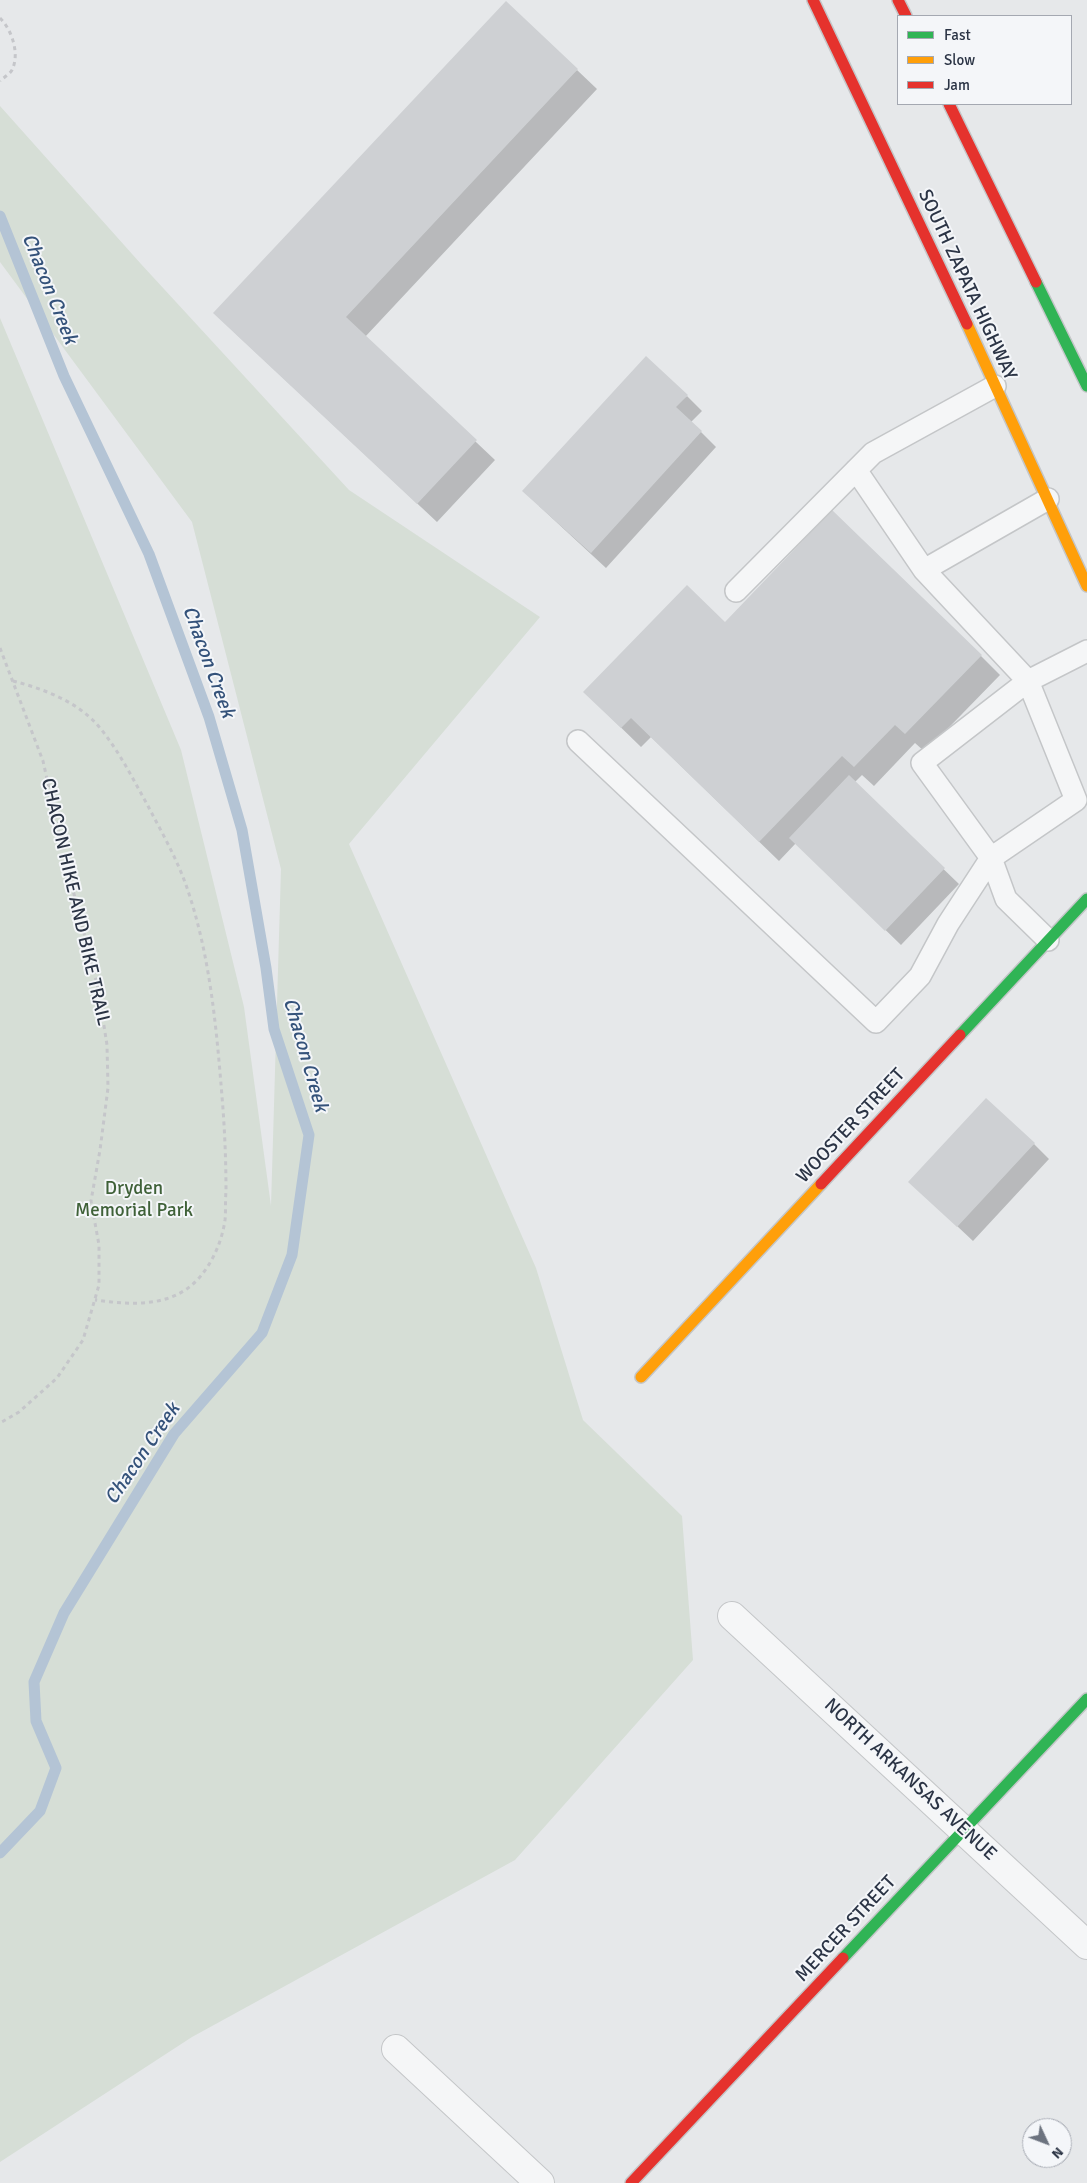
<!DOCTYPE html>
<html>
<head>
<meta charset="utf-8">
<style>
	body { margin:0 }
	#map { position:relative; width:1087px; height:2183px; overflow:hidden; background:#e6e8ea; font-family:Signika,sans-serif }
	canvas { display:block }
	.legend { position:absolute; left:897px; top:15px; width:175px; height:90px; box-sizing:border-box; background:#f4f6f9; border:1px solid #a4a8b1; margin:0; padding:6px 9px; list-style:none; font-size:15px; color:#2b3445 }
	.legend li { display:flex; align-items:center; gap:10px; height:25px }
	.legend b { width:25px; border:1px solid #a4a8b1 }
	.north { position:absolute; left:1022px; top:2118px; width:50px; height:50px; box-sizing:border-box; background:#f4f6f9; border:1px solid #a4a8b1; border-radius:50%; rotate:133deg; font-size:14px; font-weight:700; line-height:20px; text-align:center; color:#2b3445 }
	.north::after { content:''; display:block; margin:auto; width:18px; height:22px; background:#6c737f; clip-path:polygon(50% 0,100% 100%,50% 72%,0 100%) }
</style>
</head>
<body>
<div id="map">
<canvas width="1087" height="2183"></canvas>
<ul class="legend">
<li><b style="height:6px;background:#30b455"></b>Fast</li>
<li><b style="height:6px;background:#ff9f0a"></b>Slow</li>
<li><b style="height:6px;background:#e5322d"></b>Jam</li>
</ul>
<div class="north">N</div>
</div>
<script>
const c = document.querySelector('canvas').getContext('2d');
c.lineJoin = 'round';
function paint(path, color) { c.fillStyle = color; c.fill(path, 'evenodd'); }
function strokePath(path, color, width, dash) { c.strokeStyle = color; c.lineWidth = width; c.lineCap = dash ? 'butt' : 'round'; c.setLineDash(dash || []); c.stroke(path); }
function drawText(font, color, halo, rows, align = 'center') {
  c.font = font + ' Signika,sans-serif'; c.lineWidth = 4; c.setLineDash([]); c.textBaseline = 'middle'; c.strokeStyle = halo; c.fillStyle = color; for (const [text, x, y, turn = 0] of rows) {
    c.save(); c.translate(x, y); c.rotate((+turn || 0) * Math.PI / 180); c.textAlign = isNaN(turn) ? turn : align; if (halo) c.strokeText(text, 0, 0); c.fillText(text, 0, 0); c.restore();
  }
}
paint(new Path2D(`
	M0,106L141,264L349,490L540,617L349,844L536,1268L583,1420L682,1516L693,1660L515,1860L192,2037L0,2162V318L181,750L244,1007L271,1206L281,869L192,522L0,262Z`), '#d6ded6');
paint(new Path2D(`
	M577,70L597,89L365,337L495,460L437,522L234,332Z
	M687,396L702,411L691,422L716,447L606,568L539,506Z
	M725,623L981,656L1000,675L925,752L915,743L874,786L862,775L854,783L959,884L901,945L796,843L779,861L651,737L641,747L604,711Z
	M1034,1144L1049,1159L973,1241L925,1196Z`), '#0003');
strokePath(new Path2D(`
	M0,216L64,376L149,554L209,717L242,830L266,968L274,1029L309,1135L292,1255L262,1333L174,1434L64,1613L34,1682L36,1721L56,1768L40,1811L0,1853`), '#b4c4d5', 11);
paint(new Path2D(`
	M506,1L578,69L346,317L477,440L417,504L213,313Z
	M646,356L688,395L676,407L702,431L591,553L522,491Z
	M832,510L982,655L905,734L895,725L854,767L842,756L759,842L631,718L621,728L583,692L687,585L725,622Z
	M849,775L945,868L885,931L789,838Z
	M986,1098L1035,1143L957,1227L908,1182Z`), '#ced0d3');
const lane = new Path2D(`
	M856,470L924,570
	M1048,499L924,570L1028,681L1087,651
	M736,591L873,453L995,386
	M1028,681L1076,800L991,858L922,763Z
	M578,741L876,1022L920,976L948,924L991,858
	M991,858L1006,899L1048,940`);
const street = new Path2D(`
	M732,1616L1087,1945
	M396,2049L540,2183`);
const fast = new Path2D(`
	M1036,282L1087,386
	M960,1035L1087,899
	M843,1958L1087,1699`);
const slow = new Path2D(`
	M967,324L1087,586
	M641,1377L821,1184`);
const jam = new Path2D(`
	M813,0L967,324
	M898,0L906,16
	M949,104L1036,282
	M821,1184L960,1035
	M631,2183L843,1958`);
strokePath(lane, '#c4c6c8', 24);
strokePath(street, '#c4c6c8', 30);
strokePath(fast, '#c4c6c8', 14);
strokePath(slow, '#c4c6c8', 14);
strokePath(jam, '#c4c6c8', 14);
strokePath(new Path2D(`
	M0,18C12,30 20,54 12,70C10,74 3,78 0,81
	M0,648L43,761L62,847L98,988L107,1045L108,1088L100,1150L91,1201L99,1245V1285L83,1340L57,1378L19,1412L0,1423
	M13,681C44,689 79,702 100,728C119,751 133,779 148,806C161,831 176,857 186,885C211,956 217,1034 223,1109C225,1137 226,1164 226,1192C225,1201 226,1211 225,1220C222,1241 213,1262 199,1278C172,1308 132,1305 95,1300`), '#c5c6ca', 3, [4, 4]);
strokePath(lane, '#f5f6f7', 21);
strokePath(street, '#f5f6f7', 28);
strokePath(fast, '#30b455', 11);
strokePath(slow, '#ff9f0a', 11);
strokePath(jam, '#e5322d', 11);
drawText('19px', '#2b3445', '#f4f6f9', [
	["SOUTH ZAPATA HIGHWAY",967,285,65],
	["CHACON HIKE AND BIKE TRAIL",75,902,77],
	["WOOSTER STREET",851,1126,-47],
	["NORTH ARKANSAS AVENUE",910,1780,43],
	["MERCER STREET",846,1929,-47]
]);
drawText('19px', '#3f6138', '#f4f6f9', [
	["Dryden",134,1189],
	["Memorial Park",134,1211]
]);
drawText('italic 20px', '#34527a', '#f4f6f9', [
	["Chacon Creek",49,289,68],
	["Chacon Creek",208,662,70],
	["Chacon Creek",305,1055,74],
	["Chacon Creek",143,1454,-56]
]);
</script>
</body>
</html>
